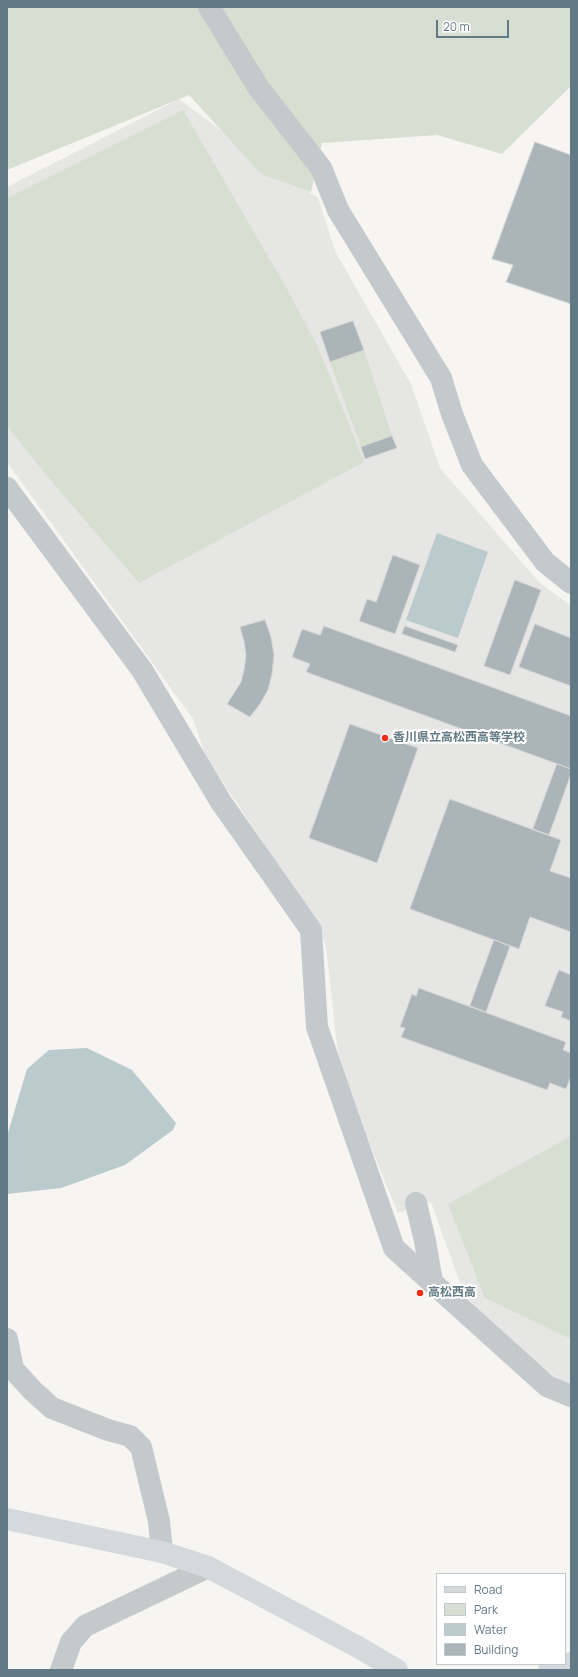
<!DOCTYPE html>
<html>
<head>
<meta charset="utf-8">
<style>
	body { margin:0 }
	#map { position:relative; width:578px; height:1677px; overflow:hidden; background:#f6f5f1; font-family:Manrope,sans-serif }
	canvas { display:block }
	.frame { position:absolute; inset:0; border:8px solid #627a85; pointer-events:none }
	.legend { position:absolute; left:436px; top:1573px; width:130px; height:92px; box-sizing:border-box; background:#fff; border:1px solid #c0cace; margin:0; padding:5px 7px; list-style:none; font-size:12px; color:#627a85 }
	.legend li { display:flex; align-items:center; gap:8px; height:20px }
	.legend b { width:20px; border:1px solid #c0cace }
	.scale { position:absolute; left:436px; top:20px; width:73px; height:18px; box-sizing:border-box; border:2px solid #627a85; border-top:0; padding-left:5px; font-size:12px; line-height:14px; white-space:nowrap; color:#627a85; -webkit-text-stroke:3px #fff; paint-order:stroke }
</style>
</head>
<body>
<div id="map">
<canvas width="578" height="1677"></canvas>
<div class="frame"></div>
<ul class="legend">
<li><b style="height:5px;background:#d3d9dd"></b>Road</li>
<li><b style="height:11px;background:#d7ded2"></b>Park</li>
<li><b style="height:11px;background:#bbcacd"></b>Water</li>
<li><b style="height:11px;background:#abb5b9"></b>Building</li>
</ul>
<div class="scale">20 m</div>
</div>
<script>
const c = document.querySelector('canvas').getContext('2d');
c.lineJoin = 'round';
function paint(path, color) { c.fillStyle = color; c.fill(path, 'evenodd'); }
function strokePath(path, color, width, dash) { c.strokeStyle = color; c.lineWidth = width; c.lineCap = dash ? 'butt' : 'round'; c.setLineDash(dash || []); c.stroke(path); }
function drawText(font, color, halo, rows, align = 'center') {
  c.font = font + ' Manrope,"Noto Sans JP",sans-serif'; c.lineWidth = 4; c.setLineDash([]); c.textBaseline = 'middle'; c.strokeStyle = halo; c.fillStyle = color; for (const [text, x, y, turn = 0] of rows) {
    c.save(); c.translate(x, y); c.rotate((+turn || 0) * Math.PI / 180); c.textAlign = isNaN(turn) ? turn : align; if (halo) c.strokeText(text, 0, 0); c.fillText(text, 0, 0); c.restore();
  }
}
paint(new Path2D(`
	M179,99L247,150L318,198L335,251L411,384L440,468L540,583L571,606V1385L560,1380L510,1345L464,1294L431,1202L398,1213L340,1072L326,946L317,923L206,757L193,719L7,462V187Z`), '#e6e7e5');
paint(new Path2D(`
	M7,7H571V86L502,154L437,135L322,143L311,192L261,174L189,95L7,170Z
	M183,110L287,289L318,347L364,462L139,583L52,482L7,426V198Z
	M364,350L392,436L361,447L330,362Z
	M571,1136V1339L485,1298L448,1204Z`), '#d7ded2');
paint(new Path2D(`
	M437,533L488,552L458,638L406,620Z
	M87,1048L132,1070L176,1123L173,1130L125,1165L61,1188L7,1194V1136L27,1069L49,1050Z`), '#bbcacd');
const building = new Path2D(`
	M535,142L571,155V304L506,282L513,265L492,259Z
	M353,321L364,350L330,362L320,332Z
	M392,436L397,448L365,459L361,447Z
	M393,555L420,565L395,634L359,621L367,599L376,602Z
	M515,580L541,590L510,675L484,666Z
	M265,620L271,637L274,655L272,674L268,690L260,704L250,717L227,704L241,682L244,670L246,656L244,641L240,627Z
	M535,624L571,638V686L519,667Z
	M324,626L571,716V769L306,672L310,664L292,657L302,629L320,635Z
	M405,626L458,645L455,652L402,634Z
	M350,724L418,748L377,863L309,838Z
	M557,764L571,769V774L549,835L533,829Z
	M450,799L561,840L550,871L571,878V932L530,917L519,949L410,909Z
	M494,940L510,946L486,1012L470,1006Z
	M559,970L571,975V1021L561,1017L563,1012L545,1006Z
	M419,988L566,1042L563,1050L571,1053V1076L566,1089L550,1083L547,1090L401,1037L405,1028L400,1027L412,994L416,996Z`);
paint(building, '#abb5b9');
strokePath(building, '#d7d6d4', 1);
strokePath(new Path2D(`
	M209,7L258,87L321,168L338,210L441,378L452,414L472,465L545,562L571,583
	M7,488L142,670L221,802L311,930L317,1027L394,1248L547,1386L571,1396
	M416,1203L425,1241L432,1282
	M7,1339L13,1369L33,1391L52,1408L108,1430L130,1436L141,1447L159,1521L162,1552
	M61,1670L71,1642L85,1626L208,1567`), '#c4c9cb', 22);
strokePath(new Path2D(`
	M7,1519L162,1552L208,1567L358,1647L397,1670
	M549,1670L571,1663`), '#d3d9dd', 22);
for (const [x, y, r, color] of [
	[385,738,4,"#f22c15"],
	[420,1293,4,"#f22c15"]
]) { const dot = new Path2D(); dot.arc(x, y, r, 0, 2 * Math.PI); c.fillStyle = color; c.fill(dot); strokePath(dot, '#fff', 1.5); }
drawText('bold 12px', '#627a85', '#fff', [
	["香川県立高松西高等学校",393,738],
	["高松西高",428,1293]
], 'left');
</script>
</body>
</html>
